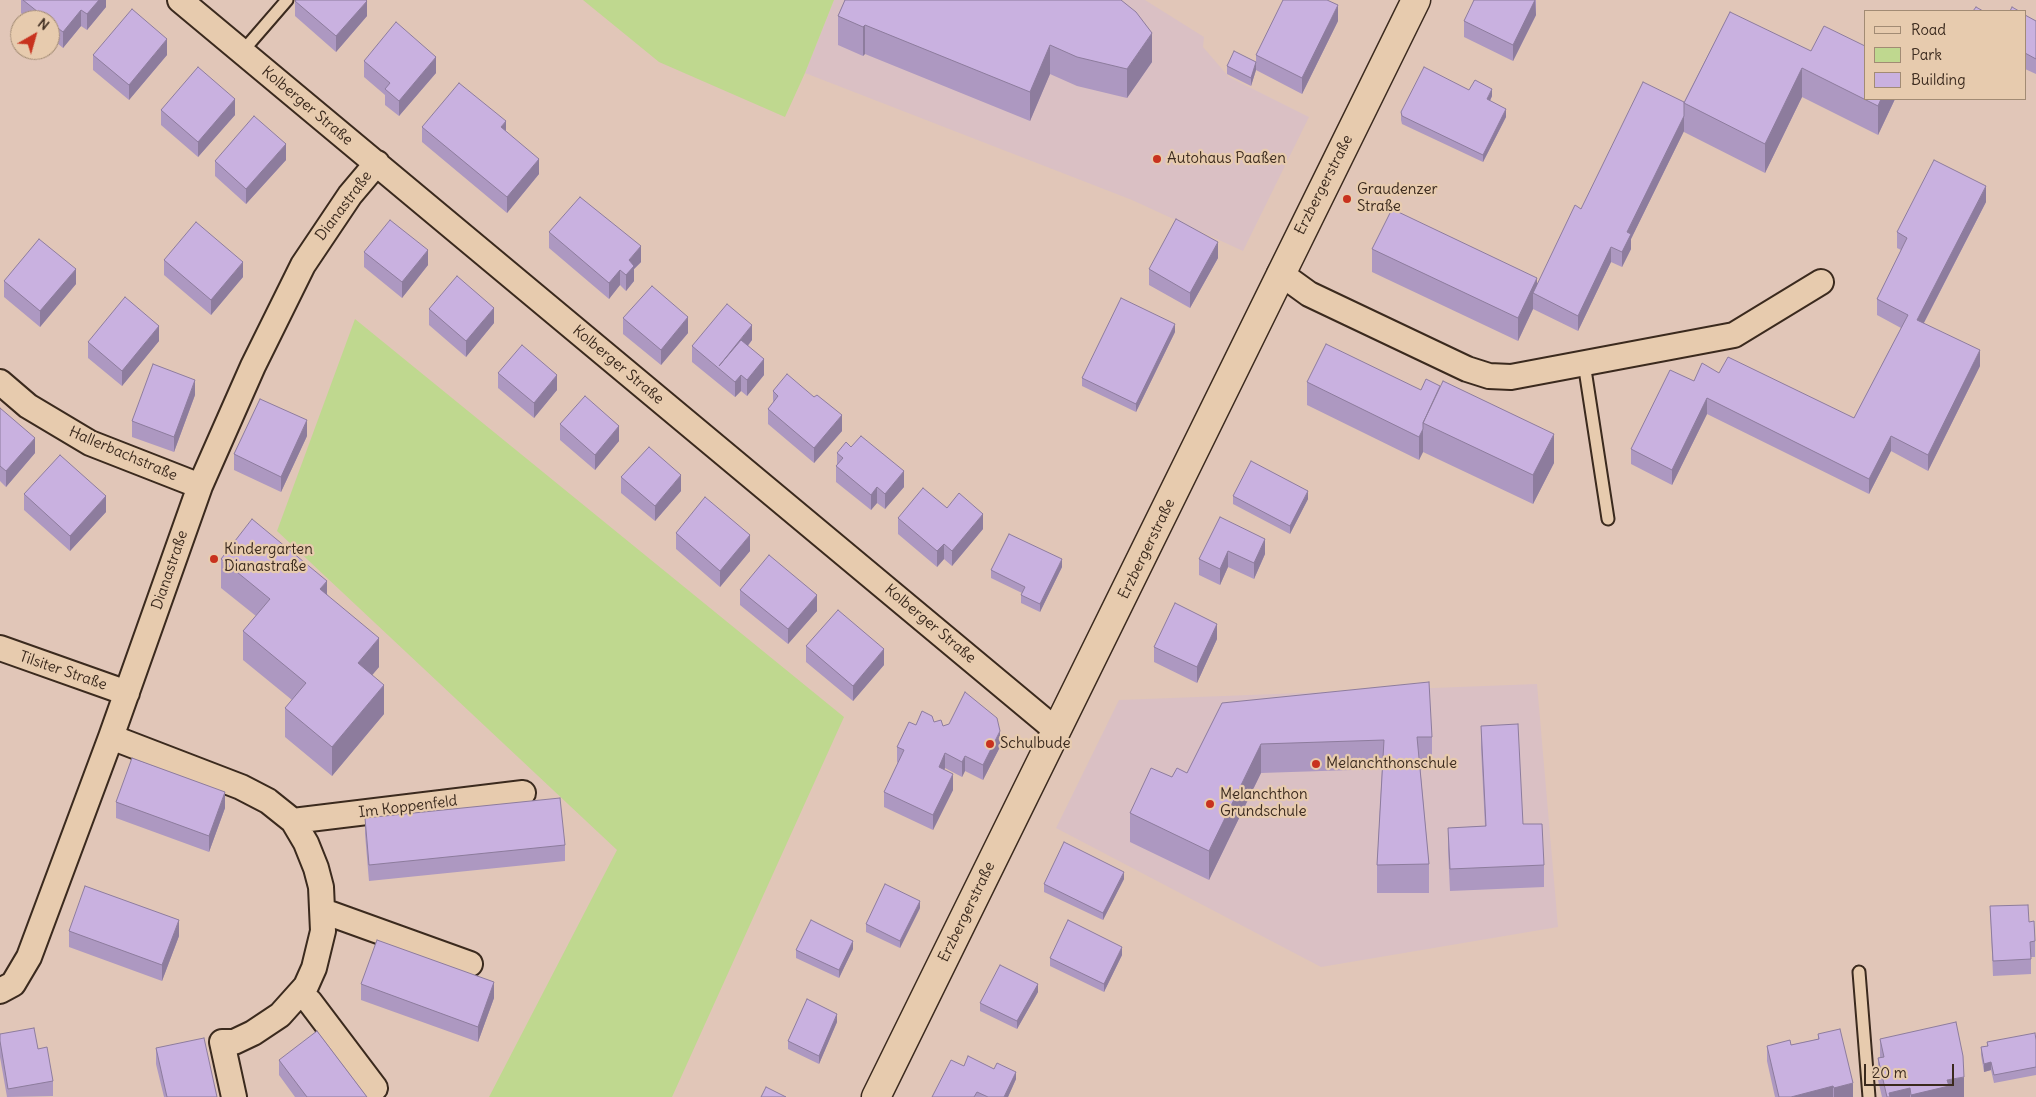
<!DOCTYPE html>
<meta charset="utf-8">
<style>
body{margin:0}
#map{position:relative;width:2036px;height:1097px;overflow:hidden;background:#e1c6b8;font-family:Delius,sans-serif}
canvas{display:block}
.legend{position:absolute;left:1864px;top:10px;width:162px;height:90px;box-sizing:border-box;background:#e7cbae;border:1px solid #a28b74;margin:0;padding:6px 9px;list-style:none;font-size:15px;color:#3b2a1e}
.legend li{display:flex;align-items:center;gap:10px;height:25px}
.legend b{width:25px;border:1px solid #a28b74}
.north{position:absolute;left:10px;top:10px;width:50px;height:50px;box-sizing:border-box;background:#e7cbae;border:1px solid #a28b74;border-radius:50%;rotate:38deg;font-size:14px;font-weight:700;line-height:20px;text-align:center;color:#3b2a1e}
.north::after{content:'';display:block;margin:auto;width:18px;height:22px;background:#c8321e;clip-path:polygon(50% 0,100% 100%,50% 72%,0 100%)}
.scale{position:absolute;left:1864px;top:1064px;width:90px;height:22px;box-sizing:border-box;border:2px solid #3b2a1e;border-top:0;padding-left:6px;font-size:15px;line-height:18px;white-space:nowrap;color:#3b2a1e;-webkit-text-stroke:4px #e7cbae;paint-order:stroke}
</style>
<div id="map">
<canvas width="2036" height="1097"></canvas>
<ul class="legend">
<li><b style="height:6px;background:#e7cbae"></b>Road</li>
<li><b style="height:14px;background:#bfd88f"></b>Park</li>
<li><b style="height:14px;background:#c9b1e0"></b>Building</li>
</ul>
<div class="north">N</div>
<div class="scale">20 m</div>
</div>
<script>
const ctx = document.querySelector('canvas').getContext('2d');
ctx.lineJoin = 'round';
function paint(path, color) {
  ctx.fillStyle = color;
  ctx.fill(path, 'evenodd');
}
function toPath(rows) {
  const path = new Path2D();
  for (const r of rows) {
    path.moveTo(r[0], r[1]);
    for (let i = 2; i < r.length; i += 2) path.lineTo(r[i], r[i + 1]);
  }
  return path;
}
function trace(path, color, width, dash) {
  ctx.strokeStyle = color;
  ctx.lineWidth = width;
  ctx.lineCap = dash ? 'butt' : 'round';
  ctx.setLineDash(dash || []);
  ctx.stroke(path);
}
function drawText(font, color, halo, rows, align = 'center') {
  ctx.font = font + ' Delius,sans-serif';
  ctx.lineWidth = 4.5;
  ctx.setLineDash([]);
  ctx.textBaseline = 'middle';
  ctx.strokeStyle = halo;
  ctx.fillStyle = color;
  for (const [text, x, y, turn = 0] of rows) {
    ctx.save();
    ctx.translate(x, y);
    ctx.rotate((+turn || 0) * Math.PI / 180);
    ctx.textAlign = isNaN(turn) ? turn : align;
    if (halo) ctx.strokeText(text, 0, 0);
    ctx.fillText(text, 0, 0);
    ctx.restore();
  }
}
const built = toPath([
 [834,0,1145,0,1204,37,1203,47,1229,77,1309,117,1243,251,1132,200,805,73],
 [1537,684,1558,927,1321,967,1056,828,1119,700]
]);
const green = toPath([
 [583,0,834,0,805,73,785,117,659,62],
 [355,319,844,717,672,1097,489,1097,617,850,277,531]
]);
const service = toPath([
 [242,52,287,0],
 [1584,363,1608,519],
 [1859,972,1869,1097]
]);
const minor = toPath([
 [180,0,1057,731],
 [1280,273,1309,294,1467,369,1489,376,1511,377,1734,335,1821,282],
 [0,382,28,406,90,443,200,486],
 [0,648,127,693],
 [111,737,241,787,268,801,293,821,306,843,316,868,321,887,323,931,314,968,306,986,280,1015,253,1033,234,1042,222,1042,234,1097],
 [293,821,523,793],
 [323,911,470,964],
 [0,991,13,984,29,957,111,737,200,486,253,366,303,265,350,195,377,163],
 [300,993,310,1002,375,1088]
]);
const tertiary = toPath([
 [876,1097,1416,0]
]);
const wall = toPath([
 [21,0,106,0,106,7,87,30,81,26,63,48,50,37,50,20,29,20,21,13],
 [845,0,1152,62,1127,98,1077,86,1050,74,1030,121,865,54,863,56,838,45,838,16],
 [1536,0,1536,15,1513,61,1464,37,1464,21],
 [295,1,367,16,336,52,295,16],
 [1730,12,1865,99,1895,99,1878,135,1802,97,1765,173,1684,132,1684,131,1631,239,1631,249,1622,267,1611,262,1578,331,1533,309,1518,341,1372,272,1372,249,1537,285,1581,209,1684,102],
 [2025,15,2036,21,2036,74,2025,69],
 [1338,21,1302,94,1256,70,1251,86,1227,74,1227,66,1256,62,1256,55],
 [93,55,167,55,129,100,93,70],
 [364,61,436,73,399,116,385,105,385,95,364,77],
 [1469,90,1492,96,1490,101,1506,117,1483,162,1402,124,1401,120,1401,112],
 [161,110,235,115,198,157,161,125],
 [422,127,506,131,539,174,507,213,422,142],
 [286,160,246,204,215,176,215,161],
 [1986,202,1924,323,1980,366,1928,471,1891,451,1869,494,1707,414,1672,485,1631,464,1631,449,1694,381,1719,373,1854,418,1901,328,1877,315,1877,299,1901,250,1897,248,1897,232],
 [549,232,641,262,634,269,634,281,626,291,620,285,609,299,549,248],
 [364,252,428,265,402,298,364,267],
 [1218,258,1190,308,1149,285,1149,269],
 [164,260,243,277,211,315,164,275],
 [4,281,76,284,40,327,4,297],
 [429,309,494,323,466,357,429,325],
 [623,318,688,333,661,365,623,334],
 [1175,332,1136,412,1082,386,1082,378],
 [752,340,748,346,764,375,747,396,741,391,735,397,692,362,692,346],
 [159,341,122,386,88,358,88,342],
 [498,373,557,390,534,418,498,388],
 [1307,382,1554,463,1533,504,1423,452,1419,460,1307,405],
 [773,391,842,431,814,463,768,424,768,409,773,403],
 [195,395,174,452,132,437,132,421],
 [0,408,35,453,6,487,0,481],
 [560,424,619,441,595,470,560,440],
 [307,436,281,492,234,470,234,454],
 [851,447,904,487,885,509,877,503,871,510,836,482,836,466,837,465,837,453],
 [621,477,681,491,655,521,621,493],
 [24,494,106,512,70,551,24,510],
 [1233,496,1308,499,1290,534,1233,504],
 [947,508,983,529,952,566,944,559,937,567,898,534,898,518],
 [1220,517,1265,554,1254,579,1228,567,1220,585,1199,575,1199,559],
 [676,533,750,551,720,587,676,549],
 [221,559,327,594,379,667,372,675,384,714,332,776,285,737,285,708,292,700,243,660,243,631,256,616,221,588],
 [1062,567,1040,612,1021,603,1021,595,1022,593,991,578,991,570],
 [740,590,817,611,788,644,740,605],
 [1217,639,1197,683,1154,662,1154,647],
 [806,646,884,665,853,701,806,662],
 [1222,703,1432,737,1432,766,1420,766,1429,864,1429,893,1377,893,1377,865,1382,769,1261,773,1209,880,1130,842,1130,813,1172,777,1187,773],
 [934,722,943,726,1000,747,983,780,965,771,962,777,945,768,944,770,953,790,933,830,884,807,884,792,898,763,897,762,897,747,916,725],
 [1481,726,1523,824,1544,865,1544,887,1450,891,1448,850,1448,828,1485,826,1481,748],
 [116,802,225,808,209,852,116,818],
 [365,818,565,845,565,861,369,881,365,834],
 [1124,879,1103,920,1044,892,1044,884],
 [1990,906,2029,922,2035,941,2035,957,2031,957,2031,974,1993,976],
 [920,908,900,948,866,932,866,924],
 [69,931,179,936,162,981,69,947],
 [853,949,839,978,796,958,796,950],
 [1122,955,1104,992,1050,966,1050,958],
 [361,984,494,998,478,1042,361,1000],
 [1038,992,1017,1029,980,1011,980,1003],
 [837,1022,819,1064,788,1049,788,1041],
 [0,1034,38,1049,53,1081,53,1096,7,1097,0,1057],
 [1818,1034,1853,1097,1775,1097,1767,1061,1767,1046,1791,1045,1818,1039],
 [1880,1039,1964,1097,1882,1097,1878,1080,1878,1058,1880,1057],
 [2036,1040,2036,1075,1994,1083,1991,1070,1984,1072,1981,1055,1981,1047,1987,1046,1987,1042],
 [156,1048,217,1097,164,1097,156,1064],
 [279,1060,367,1097,295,1097,279,1075],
 [964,1066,994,1069,1016,1079,1008,1097,932,1097]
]);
const shadedWall = toPath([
 [99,0,106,0,106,7,87,30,87,14],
 [1535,0,1536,15,1513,61,1513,45],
 [367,1,367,16,336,52,336,36],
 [1338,5,1338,21,1302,94,1302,78],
 [81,10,81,26,63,48,63,32],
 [865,25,865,54,863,56,863,27],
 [1152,33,1152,62,1127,98,1127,69],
 [167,39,167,55,129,100,129,85],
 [1050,45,1050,74,1030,121,1030,92],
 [436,57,436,73,399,116,399,101],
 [1256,62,1256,70,1251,86,1251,78],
 [1802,68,1802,97,1765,173,1765,144],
 [1492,89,1492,96,1487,107,1487,99],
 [235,99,235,115,198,157,198,142],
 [1881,99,1895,99,1878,135,1878,106],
 [1506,109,1506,117,1483,162,1483,155],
 [1684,116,1684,131,1631,239,1631,249,1622,267,1622,252,1627,232],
 [506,121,506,136,501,127],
 [286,144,286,160,246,204,246,189],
 [539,159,539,174,507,213,507,197],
 [1986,186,1986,202,1917,336,1917,320],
 [1218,242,1218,258,1190,308,1190,293],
 [641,246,641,262,634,269,634,281,626,291,626,275,629,260],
 [1611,247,1611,262,1578,331,1578,316],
 [428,250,428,265,402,298,402,282],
 [243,262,243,277,211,315,211,300],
 [76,269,76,284,40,327,40,311],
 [620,270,620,285,609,299,609,283],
 [1537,278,1537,295,1533,293,1533,309,1518,341,1518,318],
 [494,308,494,323,466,357,466,341],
 [688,317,688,333,661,365,661,350],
 [1175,324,1175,332,1136,412,1136,404],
 [752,325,752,340,725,374,719,366],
 [159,326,159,341,122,386,122,371],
 [1980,350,1980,366,1928,471,1928,455],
 [764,359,764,375,747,396,747,380],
 [557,375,557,390,534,418,534,403],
 [741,375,741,391,735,397,735,382],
 [195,380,195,395,174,452,174,437],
 [1707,398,1707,414,1672,485,1672,470],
 [842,415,842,431,814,463,814,448],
 [307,420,307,436,281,492,281,477],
 [619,426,619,441,595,470,595,455],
 [1423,429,1423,452,1419,460,1419,437],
 [1554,434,1554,463,1533,504,1533,475],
 [1891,436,1891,451,1869,494,1869,479],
 [35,438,35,453,6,487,6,471],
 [904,471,904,487,885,509,885,494],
 [681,475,681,491,655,521,655,506],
 [877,487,877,503,871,510,871,495],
 [1308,491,1308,499,1290,534,1290,526],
 [106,496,106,512,70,551,70,536],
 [983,514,983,529,952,566,952,551],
 [750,535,750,551,720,587,720,571],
 [1265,539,1265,554,1254,579,1254,563],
 [944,544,944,559,937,567,937,551],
 [1228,551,1228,567,1220,585,1220,569],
 [1062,559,1062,567,1040,612,1040,604],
 [327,581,327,610,320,589],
 [817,595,817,611,788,644,788,629],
 [1217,624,1217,639,1197,683,1197,667],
 [379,638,379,667,358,692,358,663],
 [884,649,884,665,853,701,853,686],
 [384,685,384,714,332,776,332,747],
 [1000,731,1000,747,983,780,983,765],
 [1261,744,1261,773,1209,880,1209,851],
 [945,753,945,768,939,782,939,767],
 [965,756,965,771,962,777,962,762],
 [953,774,953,790,933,830,933,815],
 [225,792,225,808,209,852,209,836],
 [1124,872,1124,879,1103,920,1103,913],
 [920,901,920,908,900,948,900,941],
 [179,920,179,936,162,981,162,965],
 [853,941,853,949,839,978,839,970],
 [1122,947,1122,955,1104,992,1104,984],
 [494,982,494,998,478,1042,478,1027],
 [1038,984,1038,992,1017,1029,1017,1021],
 [837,1014,837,1022,819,1064,819,1056],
 [1991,1062,1991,1070,1984,1072,1984,1064],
 [1016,1072,1016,1079,1008,1097,1004,1097],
 [1964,1077,1964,1097,1911,1097,1911,1095,1947,1080],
 [1853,1083,1853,1097,1834,1097,1834,1088],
 [1833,1086,1833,1097,1791,1097],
 [1910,1088,1910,1097,1889,1097,1889,1093]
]);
const building = toPath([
 [23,0,99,0,87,14,81,10,63,32,50,22,50,20,48,20,23,0],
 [296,0,366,0,367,1,336,36,295,1,296,0],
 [845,0,1121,0,1136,12,1152,33,1127,69,1077,57,1050,45,1030,92,865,25,863,27,838,16,845,0],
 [1283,0,1327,0,1338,5,1302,78,1256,55,1283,0],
 [1474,0,1535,0,1513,45,1464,21,1474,0],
 [1976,7,1983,11,1973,11,1976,7],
 [2012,7,2019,11,2010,11,2012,7],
 [132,9,167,39,129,85,93,55,132,9],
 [1730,12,1811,51,1824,26,1865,46,1865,99,1881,99,1878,106,1802,68,1765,144,1684,103,1730,12],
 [2025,15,2036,21,2036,59,2025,53,2025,54,2025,15],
 [396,22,436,57,399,101,385,89,390,83,364,61,396,22],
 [1234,51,1256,62,1251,78,1227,66,1234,51],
 [198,67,235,99,198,142,161,110,198,67],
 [1424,67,1469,90,1475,80,1492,89,1487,99,1506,109,1483,155,1402,116,1401,112,1424,67],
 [1643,82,1684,102,1684,116,1627,232,1631,234,1622,252,1611,247,1578,316,1533,293,1575,205,1581,209,1643,82],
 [459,83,506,121,501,127,539,159,507,197,422,127,459,83],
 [254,116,286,144,246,189,215,161,254,116],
 [1934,160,1986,186,1917,320,1980,350,1928,455,1891,436,1869,479,1707,398,1672,470,1631,449,1670,370,1694,381,1702,363,1719,373,1728,357,1854,418,1908,315,1877,299,1907,238,1897,232,1934,160],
 [580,197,641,246,629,260,634,266,626,275,620,270,609,283,549,232,580,197],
 [1392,209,1537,278,1518,318,1372,249,1392,209],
 [1176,219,1218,242,1190,293,1149,269,1176,219],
 [390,220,428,250,402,282,364,252,390,220],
 [196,222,243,262,211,300,164,260,196,222],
 [39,239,76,269,40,311,4,281,39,239],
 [457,276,494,308,466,341,429,309,457,276],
 [652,286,688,317,661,350,623,318,652,286],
 [125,297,159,326,122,371,88,342,125,297],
 [1121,298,1175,324,1136,404,1082,378,1121,298],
 [727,304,752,325,719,366,741,340,764,359,747,380,741,375,735,382,692,346,727,304],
 [1326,344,1421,390,1426,379,1440,386,1423,423,1423,429,1419,437,1307,382,1326,344],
 [522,345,557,375,534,403,498,373,522,345],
 [153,364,195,380,174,437,132,421,153,364],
 [787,374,814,397,817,395,842,415,814,448,768,409,778,396,773,391,787,374],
 [1443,381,1554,434,1533,475,1423,423,1443,381],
 [585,396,619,426,595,455,560,424,585,396],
 [260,399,307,420,281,477,234,454,260,399],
 [0,408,35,438,6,471,0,466,0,408],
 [861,436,904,471,885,494,877,487,871,495,836,466,843,458,837,453,846,442,851,447,861,436],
 [649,447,681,475,655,506,621,477,649,447],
 [60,455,106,496,70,536,24,494,60,455],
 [1251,461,1308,491,1290,526,1233,496,1251,461],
 [923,488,947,508,959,493,983,514,952,551,944,544,937,551,898,518,923,488],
 [705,497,750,535,720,571,676,533,705,497],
 [1220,517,1265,539,1254,563,1228,551,1220,569,1199,559,1220,517],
 [252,519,327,581,320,589,379,638,358,663,384,685,332,747,285,708,306,683,243,631,270,599,221,559,252,519],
 [1009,534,1062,559,1040,604,1021,595,1025,587,991,570,1009,534],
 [769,555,817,595,788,629,740,590,769,555],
 [1175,603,1217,624,1197,667,1154,647,1175,603],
 [838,610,884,649,853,686,806,646,838,610],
 [1429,682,1432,737,1417,737,1429,864,1377,865,1384,740,1261,744,1209,851,1130,813,1151,768,1172,777,1177,768,1187,773,1222,703,1429,682],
 [965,692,997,718,1000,731,983,765,965,756,962,762,945,753,939,767,953,774,933,815,884,792,904,750,897,747,909,722,916,725,922,711,932,716,934,722,941,720,943,726,949,724,965,692],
 [1518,724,1523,824,1542,824,1544,865,1450,869,1448,828,1486,826,1481,726,1518,724],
 [132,758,225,792,209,836,116,802,132,758],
 [560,798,565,845,369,865,365,818,560,798],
 [1064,842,1124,872,1103,913,1044,884,1064,842],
 [885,884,920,901,900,941,866,924,885,884],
 [85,886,179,920,162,965,69,931,85,886],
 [2028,905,2029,922,2034,921,2035,941,2030,942,2031,959,1993,961,1990,906,2028,905],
 [811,920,853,941,839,970,796,950,811,920],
 [1068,920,1122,947,1104,984,1050,958,1068,920],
 [377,940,494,982,478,1027,361,984,377,940],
 [1000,965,1038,984,1017,1021,980,1003,1000,965],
 [807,999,837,1014,819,1056,788,1041,807,999],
 [1956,1022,1963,1056,1964,1077,1947,1080,1949,1086,1911,1095,1910,1088,1889,1093,1890,1097,1887,1097,1878,1058,1884,1057,1880,1039,1956,1022],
 [34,1028,38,1049,47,1047,53,1081,8,1089,0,1041,0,1034,34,1028],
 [1840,1029,1853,1083,1834,1088,1833,1086,1791,1097,1779,1097,1767,1046,1790,1040,1791,1045,1819,1039,1818,1034,1840,1029],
 [317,1031,367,1097,307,1097,279,1060,317,1031],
 [2035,1033,2036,1040,2036,1067,1994,1075,1991,1062,1984,1064,1981,1047,1988,1046,1987,1042,2035,1033],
 [204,1038,217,1097,167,1097,156,1048,204,1038],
 [968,1056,994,1069,997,1063,1016,1072,1004,1097,988,1097,977,1092,974,1097,932,1097,951,1060,964,1066,968,1056],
 [766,1087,786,1097,761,1097,766,1087]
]);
const markers = [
 [1157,159,5,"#c8321e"],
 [1347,199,5,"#c8321e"],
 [214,559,5,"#c8321e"],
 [990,744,5,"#c8321e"],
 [1316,764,5,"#c8321e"],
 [1210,804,5,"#c8321e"]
];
const streetNames = [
 ["Kolberger Straße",307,106,40],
 ["Erzbergerstraße",1324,185,-63],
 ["Dianastraße",344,206,-53],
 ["Kolberger Straße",618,365,40],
 ["Hallerbachstraße",123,454,23],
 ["Erzbergerstraße",1147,549,-64],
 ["Dianastraße",170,570,-71],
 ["Kolberger Straße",930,624,40],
 ["Tilsiter Straße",63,671,19],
 ["Im Koppenfeld",408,807,-7],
 ["Erzbergerstraße",967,912,-64]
];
const poiNames = [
 ["Autohaus Paaßen",1167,159],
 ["Graudenzer",1357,190],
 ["Straße",1357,207],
 ["Kindergarten",224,550],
 ["Dianastraße",224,567],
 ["Schulbude",1000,744],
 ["Melanchthonschule",1326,764],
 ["Melanchthon",1220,795],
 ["Grundschule",1220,812]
];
paint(built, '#dac0c4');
paint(green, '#bfd88f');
trace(service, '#3b2a1e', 15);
trace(minor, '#3b2a1e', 28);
trace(tertiary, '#3b2a1e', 31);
trace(service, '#e7cbae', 11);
trace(minor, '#e7cbae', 24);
trace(tertiary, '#e7cbae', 28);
paint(wall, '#ad98c1');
paint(shadedWall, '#8d7c9d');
paint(building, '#c9b1e0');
trace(building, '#8d7c9d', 1);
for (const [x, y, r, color] of markers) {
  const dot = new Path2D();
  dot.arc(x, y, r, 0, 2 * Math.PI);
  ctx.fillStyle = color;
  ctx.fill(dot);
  trace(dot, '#e7cbae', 2);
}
drawText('15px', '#3b2a1e', '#e7cbae', streetNames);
drawText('15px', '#3b2a1e', '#e7cbae', poiNames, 'left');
</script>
